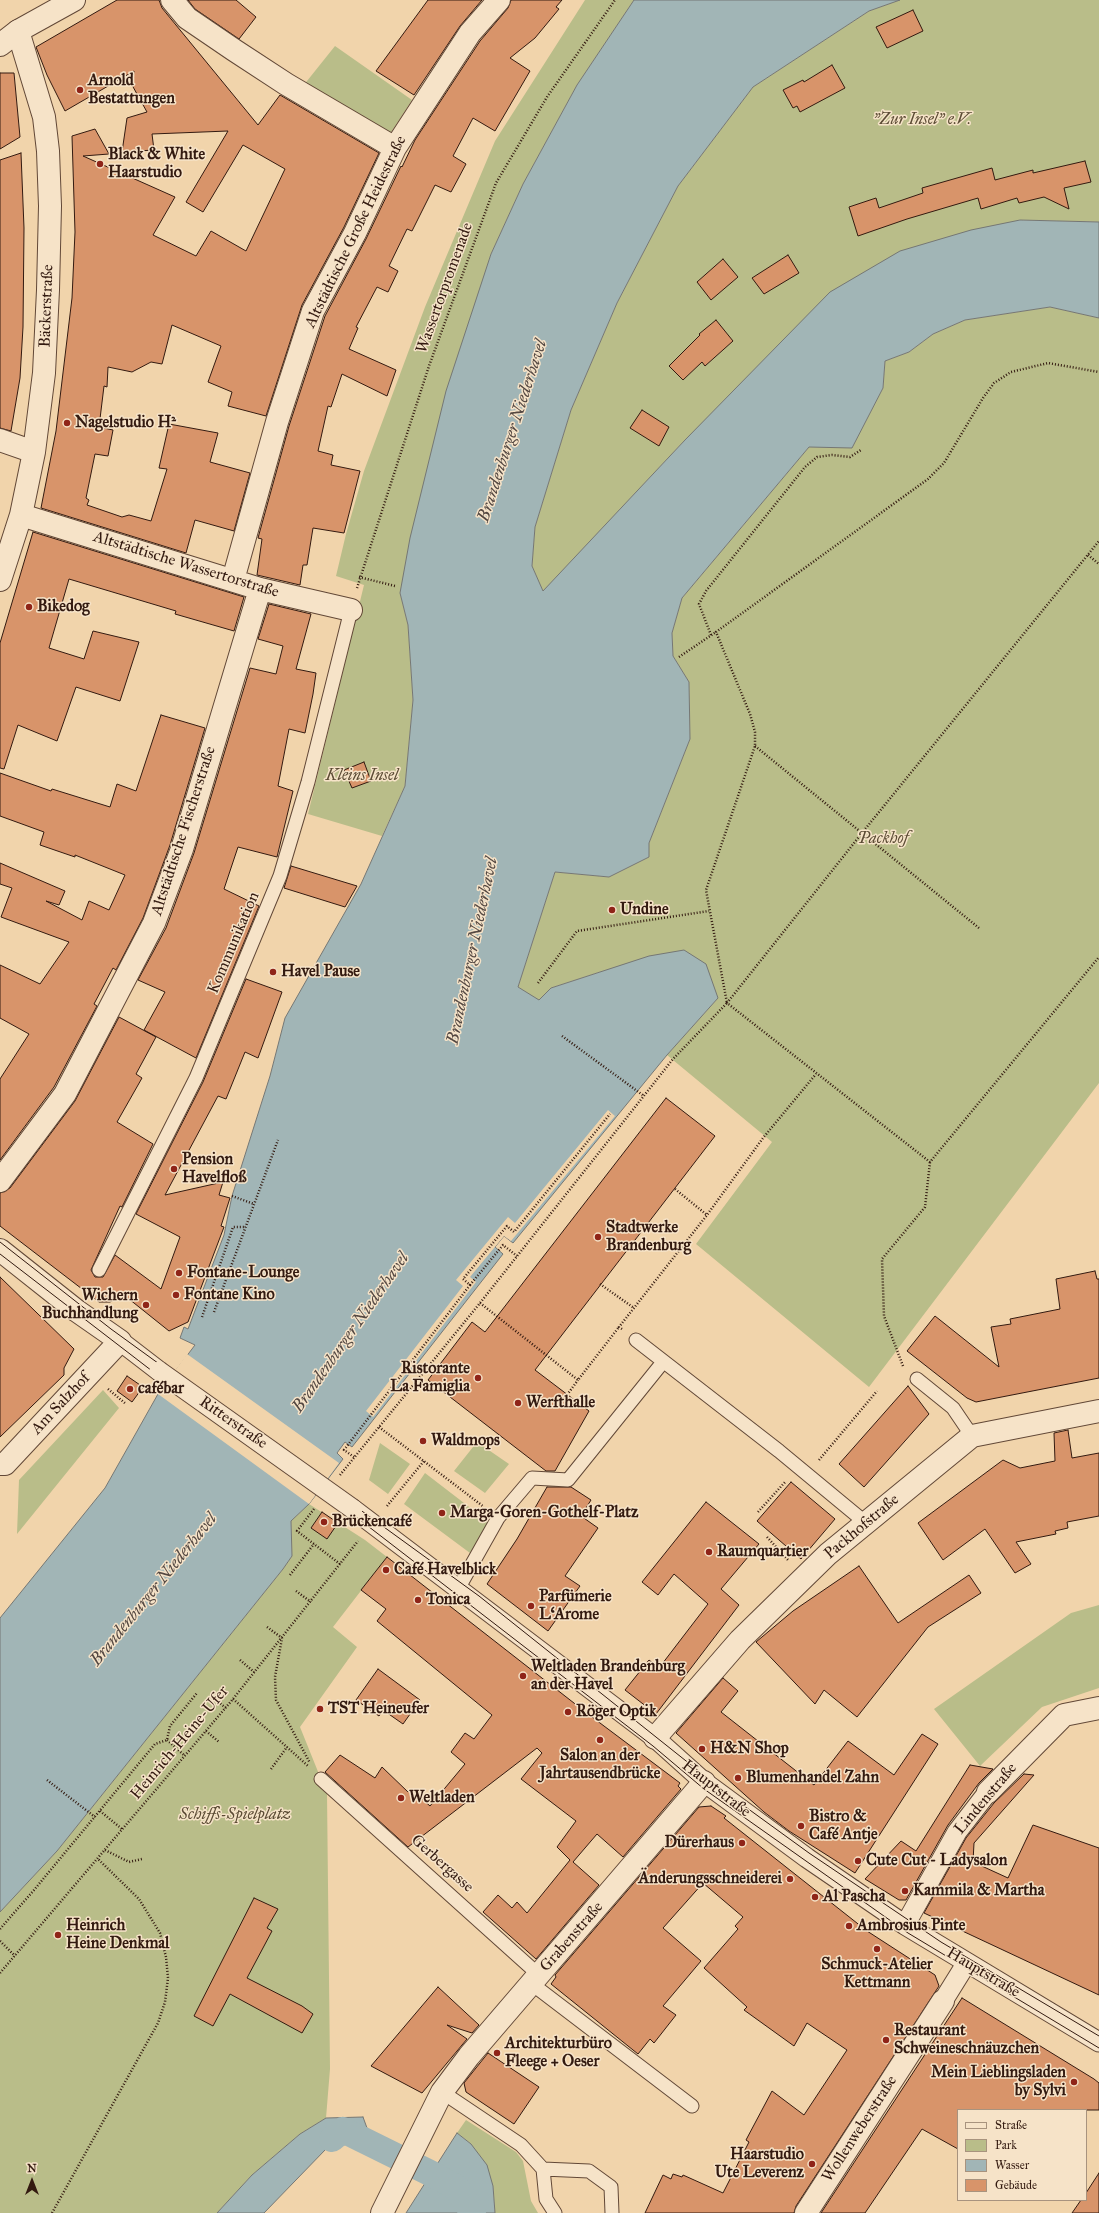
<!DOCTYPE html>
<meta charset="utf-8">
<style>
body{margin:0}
#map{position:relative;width:1099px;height:2213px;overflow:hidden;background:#f1d4ab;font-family:"IM FELL Great Primer",serif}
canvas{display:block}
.legend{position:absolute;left:957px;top:2109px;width:130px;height:92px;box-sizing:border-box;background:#f6e3c8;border:1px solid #a8937e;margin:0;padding:5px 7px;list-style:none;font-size:12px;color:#331a10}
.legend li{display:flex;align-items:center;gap:8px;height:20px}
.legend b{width:20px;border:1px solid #a8937e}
.north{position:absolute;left:12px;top:2161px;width:40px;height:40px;-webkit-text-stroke:3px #f6e3c8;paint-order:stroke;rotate:0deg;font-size:11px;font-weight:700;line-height:16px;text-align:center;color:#331a10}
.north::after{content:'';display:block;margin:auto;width:14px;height:18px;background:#331a10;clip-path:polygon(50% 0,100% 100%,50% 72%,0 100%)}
</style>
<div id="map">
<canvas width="1099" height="2213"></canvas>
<ul class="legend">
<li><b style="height:5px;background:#f6e3c8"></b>Straße</li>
<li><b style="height:11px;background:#b9bd89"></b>Park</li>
<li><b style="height:11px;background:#a1b5b6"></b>Wasser</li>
<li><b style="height:11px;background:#d8946a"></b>Gebäude</li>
</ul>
<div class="north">N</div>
</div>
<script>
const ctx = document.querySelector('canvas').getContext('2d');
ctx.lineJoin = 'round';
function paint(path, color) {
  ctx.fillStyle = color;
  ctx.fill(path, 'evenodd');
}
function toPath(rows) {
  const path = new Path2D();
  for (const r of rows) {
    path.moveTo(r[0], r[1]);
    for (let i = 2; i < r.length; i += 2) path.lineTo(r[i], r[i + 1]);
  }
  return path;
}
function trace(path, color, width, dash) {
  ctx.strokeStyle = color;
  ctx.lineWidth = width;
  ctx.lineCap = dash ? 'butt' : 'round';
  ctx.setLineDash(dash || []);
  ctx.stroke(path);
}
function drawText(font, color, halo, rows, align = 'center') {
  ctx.font = font + ' "IM FELL Great Primer",serif';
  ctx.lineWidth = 3;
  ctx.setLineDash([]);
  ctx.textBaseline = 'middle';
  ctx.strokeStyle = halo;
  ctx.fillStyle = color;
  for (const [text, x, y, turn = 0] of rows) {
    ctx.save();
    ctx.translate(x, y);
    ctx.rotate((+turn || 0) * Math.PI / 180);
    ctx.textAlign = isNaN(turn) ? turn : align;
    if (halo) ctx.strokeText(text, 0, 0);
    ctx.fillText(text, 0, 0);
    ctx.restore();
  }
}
const green = toPath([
 [585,0,634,0,577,85,523,184,491,254,400,593,408,625,413,700,405,786,382,836,308,814,364,585,336,576,346,534,364,471,425,307,495,141],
 [900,0,1099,0,1099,222,1020,220,685,440,543,592,532,566,535,527,571,410,617,303,678,186,753,87,869,11],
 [335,46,412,100,388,137,303,86],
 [1050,307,1099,318,1099,1083,869,1387,696,1244,772,1142,667,1055,718,998,600,972,551,988,539,1001,518,987,555,872,609,877,649,857,649,843,690,739,689,682,673,656,672,633,682,598,809,447,852,447,883,388,885,361,909,352,933,334,965,320],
 [103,1390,119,1408,17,1534,19,1480],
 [477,1442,509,1464,485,1493,454,1471],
 [380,1443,410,1464,388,1494,369,1480],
 [425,1473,490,1523,470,1553,404,1504],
 [309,1504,365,1540,387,1557,333,1627,357,1647,300,1727,327,1794,330,2069,326,2118,300,2134,252,2175,217,2213,0,2213,0,1912,57,1851,283,1569,292,1556,291,1521],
 [1099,1605,1099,1688,1042,1707,980,1766,934,1709,1071,1613],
 [466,2120,516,2152,523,2161,531,2201,538,2213,495,2213,493,2186,471,2144,457,2133]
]);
const water = toPath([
 [634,0,900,0,869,11,753,87,678,186,617,303,571,410,535,527,532,566,543,591,685,440,830,292,900,251,971,230,1020,220,1099,222,1099,318,1050,307,965,320,933,334,909,352,885,361,883,388,852,448,809,447,682,598,672,633,673,656,689,682,690,739,649,843,649,857,609,877,555,872,518,987,539,1000,551,988,649,956,684,950,706,964,718,998,667,1055,513,1243,504,1236,495,1247,503,1254,352,1447,345,1442,337,1453,343,1459,309,1504,291,1521,292,1556,283,1569,57,1851,0,1912,0,1618,105,1488,158,1394,195,1345,180,1338,184,1327,188,1329,224,1235,232,1196,270,1076,285,1018,361,884,405,786,413,700,408,625,400,593,410,538,446,391,491,254,523,184,577,85,634,0],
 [363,2117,367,2128,361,2141,326,2149,264,2213,217,2213,252,2175,300,2134,326,2118,363,2117],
 [457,2133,471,2144,487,2165,493,2186,495,2213,406,2213,457,2133]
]);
const pier = toPath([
 [608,1110,615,1116,511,1241,504,1236,470,1277,476,1282,373,1417,366,1411,463,1286,456,1280,508,1217,515,1223],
 [187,1354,339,1463,309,1504,158,1394]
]);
const canal = toPath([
 [332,2139,343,2130,432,2174,457,2188,473,2213]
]);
const building = toPath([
 [117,0,159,0,162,8,258,125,280,95,379,153,344,227,302,305,266,416,228,406,232,392,208,382,221,346,172,325,162,364,151,362,132,372,108,367,107,387,104,386,99,427,113,430,108,456,95,454,86,498,89,500,87,505,122,517,129,515,151,521,167,469,159,468,169,424,218,433,210,462,250,473,234,531,195,520,186,553,41,508,56,431,72,298,75,232,72,136,95,129,109,154,83,156,175,197,153,235,196,256,211,231,246,251,285,169,243,145,203,212,186,202,228,131,152,134,154,150,122,152,127,118,147,112,132,85,134,71,65,111,47,75,36,47,117,0],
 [188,0,236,0,256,17,239,39,195,9,188,0],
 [428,0,482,0,460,26,414,95,376,71,428,0],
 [511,0,562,0,556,7,559,9,535,38,510,58,530,71,495,131,473,118,453,156,466,164,451,192,435,185,412,231,407,229,389,266,398,271,388,292,377,287,356,327,358,328,349,349,396,370,387,396,342,374,331,407,328,406,318,451,333,455,331,465,360,471,344,533,313,528,307,565,303,565,300,585,257,575,262,539,258,538,289,426,325,316,366,239,401,166,402,167,415,140,480,41,508,8,511,0],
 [913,10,923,31,887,48,876,27,913,10],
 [832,65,845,88,800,112,797,106,793,108,783,90,803,80,804,82,832,65],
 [0,73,14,73,20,137,0,149,0,73],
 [21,153,24,228,23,327,20,378,11,431,0,428,0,160,21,153],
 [1085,161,1091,182,1064,188,1069,209,1044,197,1019,203,1017,198,981,209,978,198,907,219,858,236,849,207,876,198,879,208,923,193,922,188,992,168,995,180,1033,170,1033,173,1085,161],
 [788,255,799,273,764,294,752,278,788,255],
 [723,259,738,277,711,300,697,282,723,259],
 [716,320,733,341,705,366,702,362,683,380,669,366,700,335,699,334,716,320],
 [642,410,669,427,659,446,630,428,642,410],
 [33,532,244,597,234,631,175,614,176,611,69,579,49,648,84,659,93,631,139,642,120,701,76,687,57,741,18,725,4,769,0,768,0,643,33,532],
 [269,604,311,614,296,669,316,673,313,694,305,733,289,729,278,786,293,791,277,857,238,847,224,889,259,906,196,1058,144,1030,165,992,138,980,166,928,194,853,250,668,276,674,283,646,258,639,269,604],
 [161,715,205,728,170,845,143,918,116,970,113,968,94,1004,97,1006,54,1087,0,1160,0,1079,29,1034,0,1018,0,965,40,984,69,942,1,917,12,888,0,884,0,863,65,891,59,905,46,901,82,920,89,901,109,910,125,875,75,855,75,857,40,845,44,832,0,816,0,773,51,791,52,789,110,807,117,784,136,791,161,715],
 [364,762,371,781,352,788,344,770,364,762],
 [291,866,357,886,345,907,284,888,291,866],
 [246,979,282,992,258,1058,245,1052,226,1099,218,1096,165,1195,223,1182,219,1195,230,1198,221,1226,224,1227,188,1322,169,1331,124,1295,110,1302,99,1302,0,1226,0,1193,10,1188,75,1101,119,1017,156,1037,136,1074,142,1078,117,1122,153,1144,122,1207,120,1206,91,1270,95,1277,103,1277,115,1255,161,1289,180,1237,136,1214,203,1082,246,979],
 [666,1098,715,1136,535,1370,589,1411,555,1471,546,1471,428,1380,472,1322,485,1332,666,1098],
 [1095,1271,1097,1279,1099,1279,1099,1378,976,1402,967,1398,907,1351,935,1316,999,1367,991,1327,1011,1324,1010,1319,1060,1309,1056,1279,1095,1271],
 [0,1277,74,1349,64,1368,64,1375,0,1437,0,1277],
 [127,1376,143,1387,132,1402,117,1391,127,1376],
 [908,1386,929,1414,864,1487,839,1464,908,1386],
 [1068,1430,1072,1458,1099,1453,1099,1516,1067,1522,1068,1528,1055,1531,1056,1534,1016,1542,1031,1564,1015,1573,985,1529,943,1560,918,1523,1003,1460,1020,1468,1055,1461,1054,1433,1068,1430],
 [791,1482,835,1519,801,1559,757,1521,791,1482],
 [547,1487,571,1487,591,1500,581,1516,598,1528,565,1576,580,1586,548,1631,487,1584,517,1539,547,1487],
 [706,1502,759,1544,721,1589,739,1605,656,1714,625,1690,649,1660,659,1668,708,1604,674,1574,658,1595,642,1582,706,1502],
 [322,1512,338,1523,327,1539,311,1528,322,1512],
 [387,1557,588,1714,680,1783,678,1786,681,1789,623,1857,597,1834,573,1862,599,1885,536,1959,483,1912,498,1895,512,1908,517,1902,527,1913,570,1860,557,1847,576,1821,521,1779,542,1753,537,1748,408,1847,325,1772,340,1755,375,1778,382,1767,408,1792,411,1789,430,1806,465,1764,451,1752,465,1733,474,1739,492,1715,377,1621,386,1609,361,1590,387,1557],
 [859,1566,898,1623,969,1575,981,1593,928,1627,857,1717,824,1690,815,1704,756,1642,793,1611,859,1566],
 [378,1669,420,1700,403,1724,383,1710,379,1716,356,1700,378,1669],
 [723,1678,738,1691,721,1712,814,1785,848,1741,894,1775,922,1734,938,1744,855,1873,789,1831,764,1812,676,1733,723,1678],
 [970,1765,993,1769,979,1783,948,1825,906,1900,899,1900,865,1879,901,1841,916,1851,970,1765],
 [1024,1774,1034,1775,974,1843,973,1862,1008,1878,1033,1825,1099,1848,1099,1995,924,1913,966,1838,994,1803,1024,1774],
 [711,1806,726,1816,724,1818,867,1931,935,1975,939,1986,796,2206,794,2213,645,2213,663,2175,671,2179,673,2174,682,2177,683,2175,723,2193,749,2142,746,2140,772,2091,804,2115,847,2050,807,2023,794,2046,744,2010,747,2007,704,1968,738,1929,735,1926,743,1917,703,1883,663,1928,701,1961,663,2006,676,2015,654,2043,650,2039,638,2054,551,1984,556,1977,555,1975,699,1807,711,1806],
 [254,1898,278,1909,267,1928,272,1931,247,1978,302,2006,313,2014,302,2033,230,1994,213,2026,194,2016,254,1898],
 [438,1987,479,2025,472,2033,447,2025,467,2039,422,2093,371,2066,438,1987],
 [962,1998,1094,2079,1099,2083,1099,2110,958,2110,958,2149,922,2129,865,2213,821,2213,962,1998],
 [488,2053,539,2087,514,2124,466,2092,464,2083,488,2053],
 [1099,2173,1099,2213,1072,2213,1081,2200,1086,2200,1086,2193,1099,2173]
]);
const path = toPath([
 [1088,555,1099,564],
 [359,577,395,586],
 [357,588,429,366,496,183,547,97,615,0],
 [711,635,699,604,706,591,805,467,817,457,832,455,850,457,861,450],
 [679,657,716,632],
 [755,746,862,833,727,1003,930,1162,1099,957],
 [979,928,862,833,1099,541],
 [538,983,577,931,709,911],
 [562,1036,644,1096],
 [675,1189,707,1215],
 [232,1196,254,1204],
 [600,1284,634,1308],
 [470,1285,503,1245,517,1256],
 [480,1303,578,1380,619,1327],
 [214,1312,278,1140],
 [202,1317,233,1227,246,1227],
 [622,1329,619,1327,707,1215,763,1138,816,1074],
 [903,1366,884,1316,882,1259,925,1207,930,1162],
 [108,1389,126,1404],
 [567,1395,578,1380],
 [379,1427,484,1507],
 [354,1457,344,1450,470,1285,463,1279,507,1226,514,1232,610,1114],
 [819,1460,877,1391],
 [340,1475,480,1303,673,1059,727,1003,706,890,755,746,755,732,750,714,716,632,928,479,944,463,983,398,994,383,1011,372,1048,363,1099,372],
 [387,1506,424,1461],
 [314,1509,297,1531,340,1564],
 [758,1512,786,1481],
 [767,1537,788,1560],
 [290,1575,314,1544],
 [296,1591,311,1602],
 [267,1627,282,1638,275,1677,276,1700,310,1763],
 [240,1660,254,1672],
 [211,1696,226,1708],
 [233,1699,308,1766],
 [206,1731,219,1742],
 [167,1740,185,1756],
 [271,1769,287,1747],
 [47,1780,95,1817],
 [100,1811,122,1829],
 [105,1850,129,1862,142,1859],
 [0,1929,34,1890,155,1744,167,1740,170,1726,197,1693],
 [0,1941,15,1956],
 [0,1973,233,1699,358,1541],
 [52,2213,158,2023,165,2002,168,1978,166,1957,160,1933,139,1899,98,1859]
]);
const service = toPath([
 [99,1270,196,1078,280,876,308,782,351,610],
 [636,1340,779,1451,866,1523],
 [917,1379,953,1408,972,1436],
 [458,1589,498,1518,532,1478,568,1480,663,1362],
 [321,1779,539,1975],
 [532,1984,692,2106],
 [442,2092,521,2145,543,2169,546,2199,555,2213],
 [543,2169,589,2171,611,2187,612,2213]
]);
const pedestrian = toPath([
 [120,1341,159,1371],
 [353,1509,655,1738,704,1782,807,1858,905,1925,1099,2042],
 [905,1925,957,1832,988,1792],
 [943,2001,966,1964]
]);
const minor = toPath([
 [172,0,187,18,234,50,286,84,395,148],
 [0,440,34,452],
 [21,515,260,589,351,610],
 [0,580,21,515,34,452,44,373,48,290,50,206,48,151,44,117,18,31,74,0],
 [233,580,277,422,313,311,355,233,395,148,470,33,499,0],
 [0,1181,65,1094,154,923,182,849,260,589],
 [0,1250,77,1311,120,1341,5,1464,0,1464],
 [655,1738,740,1640,828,1554,972,1436,1099,1411],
 [988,1792,1064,1715,1099,1708],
 [382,2213,442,2092,469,2056,704,1782],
 [806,2213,943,2001]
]);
const tertiary = toPath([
 [0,45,18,31]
]);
const tram = toPath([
 [0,1242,111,1329,479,1596,725,1792,809,1853,941,1942,1099,2036],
 [0,1254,169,1384,351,1513,653,1746,704,1789,908,1933,1099,2048]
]);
const pedestrianBridge = toPath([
 [159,1371,353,1509]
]);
const markers = [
 [80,90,4,"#8f2418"],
 [100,164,4,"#8f2418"],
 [67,423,4,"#8f2418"],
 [29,607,4,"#8f2418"],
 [612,910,4,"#8f2418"],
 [273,972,4,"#8f2418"],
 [174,1169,4,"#8f2418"],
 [598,1237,4,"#8f2418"],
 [179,1273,4,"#8f2418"],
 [176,1295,4,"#8f2418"],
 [146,1305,4,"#8f2418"],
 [478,1378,4,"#8f2418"],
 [130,1389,4,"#8f2418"],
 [518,1403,4,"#8f2418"],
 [423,1441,4,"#8f2418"],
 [442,1513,4,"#8f2418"],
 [324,1522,4,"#8f2418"],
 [709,1552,4,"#8f2418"],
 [386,1570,4,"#8f2418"],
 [418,1600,4,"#8f2418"],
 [531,1606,4,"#8f2418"],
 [523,1676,4,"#8f2418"],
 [320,1709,4,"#8f2418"],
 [568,1712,4,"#8f2418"],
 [600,1740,4,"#8f2418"],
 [702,1749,4,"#8f2418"],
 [738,1778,4,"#8f2418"],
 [401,1798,4,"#8f2418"],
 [801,1826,4,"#8f2418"],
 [742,1843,4,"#8f2418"],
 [858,1861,4,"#8f2418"],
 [790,1879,4,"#8f2418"],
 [905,1891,4,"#8f2418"],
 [815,1897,4,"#8f2418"],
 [849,1926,4,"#8f2418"],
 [58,1935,4,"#8f2418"],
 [877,1949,4,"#8f2418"],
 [886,2040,4,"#8f2418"],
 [497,2053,4,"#8f2418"],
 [1074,2082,4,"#8f2418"],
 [812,2164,4,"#8f2418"]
];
const poiNames = [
 ["Arnold",88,81],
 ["Bestattungen",88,99],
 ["Black & White",108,155],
 ["Haarstudio",108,173],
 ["Nagelstudio H²",75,423],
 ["Bikedog",37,607],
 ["Undine",620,910],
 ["Havel Pause",281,972],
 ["Pension",182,1160],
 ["Havelfloß",182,1178],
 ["Stadtwerke",606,1228],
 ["Brandenburg",606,1246],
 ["Fontane-Lounge",187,1273],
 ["Fontane Kino",184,1295],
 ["Wichern",138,1296,"right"],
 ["Buchhandlung",138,1314,"right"],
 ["Ristorante",470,1369,"right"],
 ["La Famiglia",470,1387,"right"],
 ["cafébar",138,1389],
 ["Werfthalle",526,1403],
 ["Waldmops",431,1441],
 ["Marga-Goren-Gothelf-Platz",450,1513],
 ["Brückencafé",332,1522],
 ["Raumquartier",717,1552],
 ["Café Havelblick",394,1570],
 ["Parfümerie",539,1597],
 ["L‘Arome",539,1615],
 ["Tonica",426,1600],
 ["Weltladen Brandenburg",531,1667],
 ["an der Havel",531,1685],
 ["TST Heineufer",328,1709],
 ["Röger Optik",576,1712],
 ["H&N Shop",710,1749],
 ["Salon an der",600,1756,"center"],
 ["Jahrtausendbrücke",600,1774,"center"],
 ["Blumenhandel Zahn",746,1778],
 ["Weltladen",409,1798],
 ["Bistro &",809,1817],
 ["Café Antje",809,1835],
 ["Dürerhaus",734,1843,"right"],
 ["Cute Cut - Ladysalon",866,1861],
 ["Änderungsschneiderei",782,1879,"right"],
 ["Kammila & Martha",913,1891],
 ["Al Pascha",823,1897],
 ["Heinrich",66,1926],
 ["Heine Denkmal",66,1944],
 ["Ambrosius Pinte",857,1926],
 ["Schmuck-Atelier",877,1965,"center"],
 ["Kettmann",877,1983,"center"],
 ["Restaurant",894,2031],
 ["Schweineschnäuzchen",894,2049],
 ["Architekturbüro",505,2044],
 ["Fleege + Oeser",505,2062],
 ["Mein Lieblingsladen",1066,2073,"right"],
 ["by Sylvi",1066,2091,"right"],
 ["Haarstudio",804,2155,"right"],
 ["Ute Leverenz",804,2173,"right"]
];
const parkNames = [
 ["\"Zur Insel\" e.V.",922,120],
 ["Kleins Insel",362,776],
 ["Packhof",883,839],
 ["Schiffs-Spielplatz",235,1815]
];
const streetNames = [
 ["Altstädtische Große Heidestraße",356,232,-64],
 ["Wassertorpromenade",445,288,-70],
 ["Bäckerstraße",47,306,-88],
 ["Altstädtische Wassertorstraße",186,565,17],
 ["Altstädtische Fischerstraße",184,831,-72],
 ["Kommunikation",234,943,-67],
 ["Am Salzhof",61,1404,-47],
 ["Ritterstraße",233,1423,35],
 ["Packhofstraße",862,1527,-40],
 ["Heinrich-Heine-Ufer",180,1743,-50],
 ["Hauptstraße",716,1789,38],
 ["Lindenstraße",986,1799,-50],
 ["Gerbergasse",442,1864,42],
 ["Grabenstraße",572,1937,-49],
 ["Hauptstraße",983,1973,31],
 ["Wollenweberstraße",860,2129,-57]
];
const waterNames = [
 ["Brandenburger Niederhavel",513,431,-72],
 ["Brandenburger Niederhavel",473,951,-78],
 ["Brandenburger Niederhavel",351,1333,-55],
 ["Brandenburger Niederhavel",154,1590,-51]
];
paint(green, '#b9bd89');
paint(water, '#a1b5b6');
trace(water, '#757774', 1);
paint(pier, '#f1d4ab');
trace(canal, '#a1b5b6', 26);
paint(building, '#d8946a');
trace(building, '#331a10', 1);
trace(service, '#624837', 15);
trace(pedestrian, '#624837', 21);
trace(minor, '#624837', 24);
trace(tertiary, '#624837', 24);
trace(path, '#331a10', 2.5, [1, 2]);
trace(service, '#f6e3c8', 13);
trace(pedestrian, '#f6e3c8', 19);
trace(minor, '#f6e3c8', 22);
trace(tertiary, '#f6e3c8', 22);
trace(tram, '#331a10', 1);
trace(pedestrianBridge, '#624837', 21, []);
trace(pedestrianBridge, '#f6e3c8', 19);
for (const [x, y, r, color] of markers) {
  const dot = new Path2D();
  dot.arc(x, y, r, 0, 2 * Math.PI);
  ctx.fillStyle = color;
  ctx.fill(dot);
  trace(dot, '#f6e3c8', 1.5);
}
drawText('bold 16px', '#331a10', '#f6e3c8', poiNames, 'left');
drawText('italic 16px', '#5b4b34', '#f6e3c8', parkNames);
drawText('16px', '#331a10', '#f6e3c8', streetNames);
drawText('italic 17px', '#544842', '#f6e3c8', waterNames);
</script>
